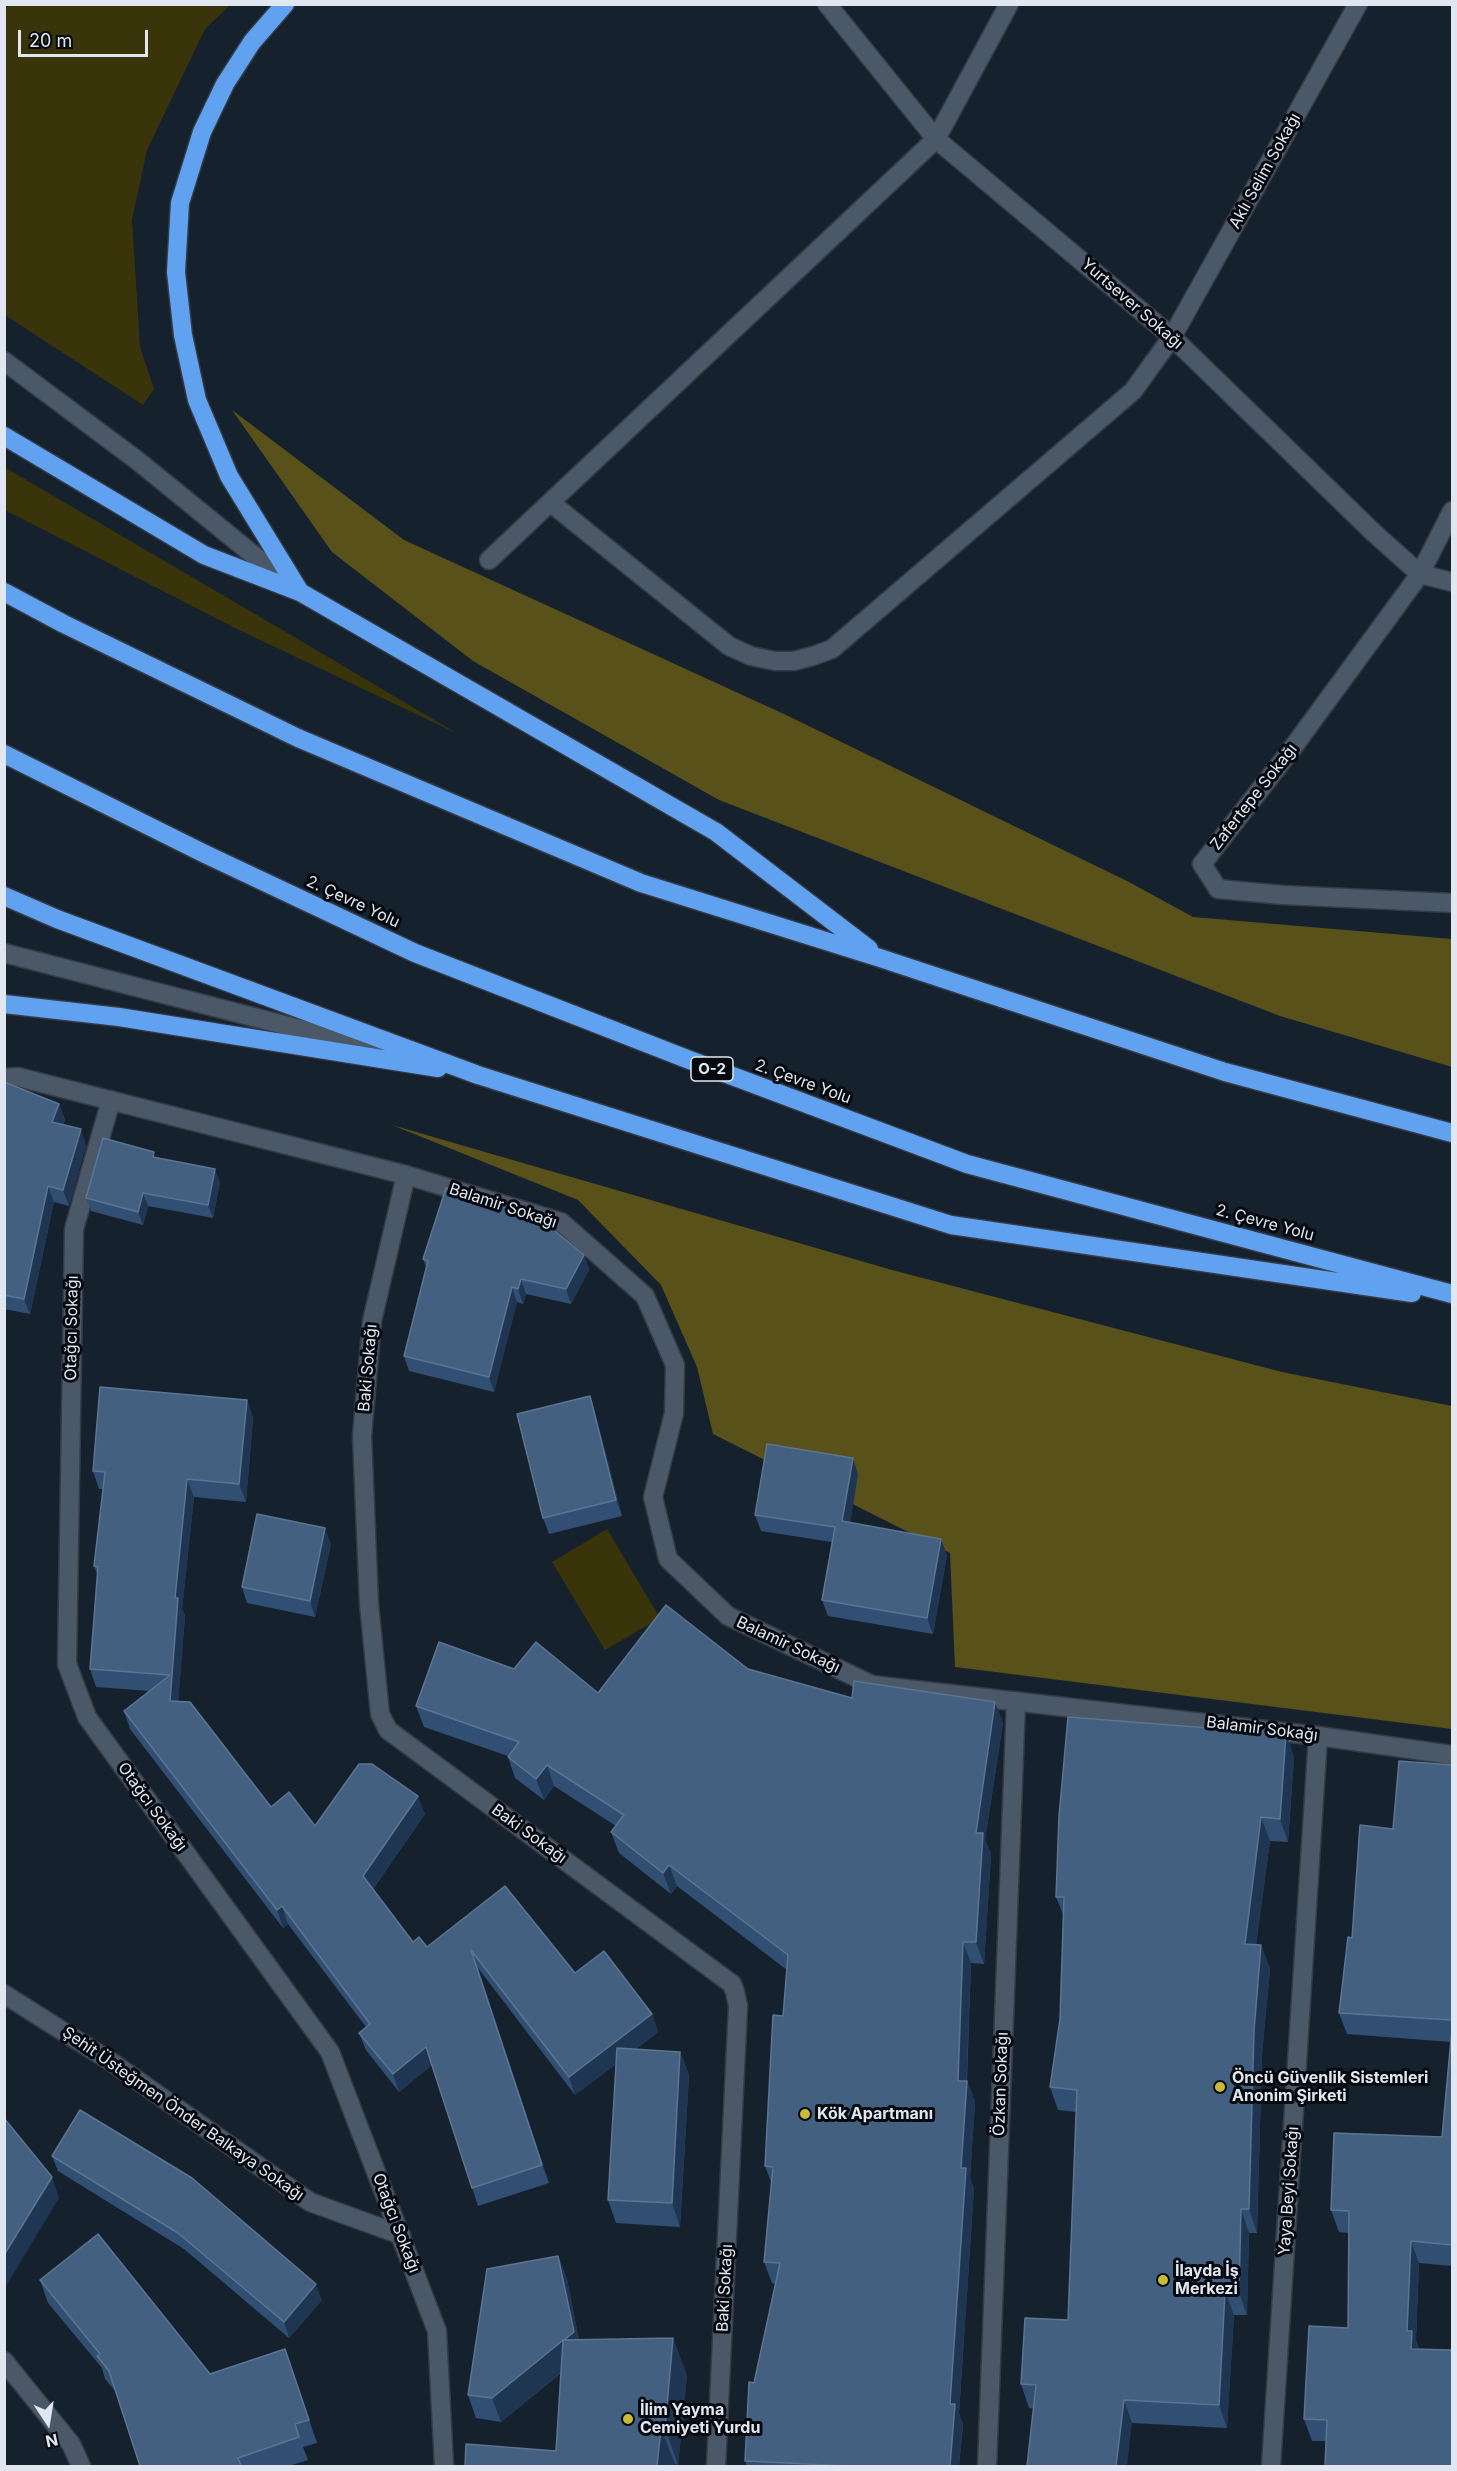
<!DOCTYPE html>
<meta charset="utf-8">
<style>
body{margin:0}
#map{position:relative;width:1457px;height:2471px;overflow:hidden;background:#16212e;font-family:Inter,sans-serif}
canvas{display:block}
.frame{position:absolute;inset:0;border:6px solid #e0e7f0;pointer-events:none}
.north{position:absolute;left:18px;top:2393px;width:60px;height:60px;-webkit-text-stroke:4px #060a10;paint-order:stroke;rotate:168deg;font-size:16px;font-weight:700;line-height:24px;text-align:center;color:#e0e7f0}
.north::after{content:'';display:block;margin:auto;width:21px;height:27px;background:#e0e7f0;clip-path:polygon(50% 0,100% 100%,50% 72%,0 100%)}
.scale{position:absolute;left:18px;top:30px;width:130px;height:27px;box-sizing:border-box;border:3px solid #e0e7f0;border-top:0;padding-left:8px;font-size:18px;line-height:21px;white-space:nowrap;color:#e0e7f0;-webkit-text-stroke:4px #060a10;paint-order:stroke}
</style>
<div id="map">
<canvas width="1457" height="2471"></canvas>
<div class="frame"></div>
<div class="north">N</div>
<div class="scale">20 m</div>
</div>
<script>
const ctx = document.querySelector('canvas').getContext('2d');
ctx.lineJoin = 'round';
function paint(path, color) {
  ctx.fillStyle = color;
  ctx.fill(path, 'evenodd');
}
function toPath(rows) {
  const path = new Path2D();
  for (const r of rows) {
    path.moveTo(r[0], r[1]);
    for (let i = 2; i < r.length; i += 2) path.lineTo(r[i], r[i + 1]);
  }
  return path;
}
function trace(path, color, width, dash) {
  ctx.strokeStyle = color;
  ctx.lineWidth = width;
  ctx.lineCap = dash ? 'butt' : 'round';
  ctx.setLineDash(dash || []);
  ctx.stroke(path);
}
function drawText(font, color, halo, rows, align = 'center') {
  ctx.font = font + ' Inter,sans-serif';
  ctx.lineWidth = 6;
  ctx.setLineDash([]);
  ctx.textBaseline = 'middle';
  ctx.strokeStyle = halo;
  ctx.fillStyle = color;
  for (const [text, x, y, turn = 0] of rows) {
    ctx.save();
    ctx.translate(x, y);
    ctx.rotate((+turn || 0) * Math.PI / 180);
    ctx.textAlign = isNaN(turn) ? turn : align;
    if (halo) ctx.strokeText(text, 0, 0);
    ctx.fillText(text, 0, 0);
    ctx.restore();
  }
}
const green = toPath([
 [10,4,230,5,205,29,147,150,132,220,140,347,154,389,143,405,5,315,4,10],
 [4,467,296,638,458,734,237,629,5,510],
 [607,1529,660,1618,605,1650,552,1562]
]);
const forest = toPath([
 [232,410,404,540,784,714,1129,882,1193,917,1452,939,1452,1067,1280,1016,719,800,473,661,332,552],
 [392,1125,892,1270,1282,1372,1452,1406,1452,1729,955,1667,950,1553,713,1434,697,1367,661,1285,578,1200]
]);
const lane = toPath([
 [4,361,138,461,294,588],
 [4,953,401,1055]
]);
const street = toPath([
 [827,4,936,139,1172,337,1374,533,1420,574,1452,582],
 [551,503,729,646,751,656,775,661,794,661,813,656,832,649,1133,391,1172,337,1358,4],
 [1452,511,1420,574,1291,750,1202,864,1218,889,1283,895,1452,903],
 [489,560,936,139,1009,4],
 [111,1100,74,1229,67,1664,87,1717,330,2052,437,2331,444,2466],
 [406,1175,372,1321,362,1436,369,1604,380,1714,388,1730,732,1984,735,1992,738,2006,716,2466],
 [4,1994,113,2063,310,2202,401,2235],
 [4,2361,71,2444,81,2466],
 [987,2466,1016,1701],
 [1271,2466,1318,1736]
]);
const secondary = toPath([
 [4,1078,18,1077,406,1175,561,1222,645,1296,675,1365,674,1413,653,1497,668,1559,728,1616,872,1685,1318,1736,1452,1755]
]);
const highway = toPath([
 [285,4,252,42,225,84,202,132,180,203,176,272,183,335,197,400,229,476,300,592],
 [4,436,204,555,300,592,716,832,869,949],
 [4,592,64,624,298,738,641,883,880,958,1225,1072,1452,1133],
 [4,754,205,854,415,953,687,1059,967,1164,1452,1294],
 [4,896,57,919,478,1075,951,1225,1412,1293],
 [4,1004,119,1017,438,1068]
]);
const wall = toPath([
 [4,1082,59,1104,65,1120,63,1125,86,1145,69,1206,54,1202,30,1314,4,1309],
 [156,1158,220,1182,213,1218,148,1206,143,1225,91,1211,86,1198],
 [584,1255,589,1270,571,1304,526,1294,523,1304,517,1302,494,1392,409,1371,404,1356,426,1267,423,1259],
 [590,1396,595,1412,622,1516,549,1534,543,1518],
 [247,1400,253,1418,246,1502,194,1497,182,1609,185,1616,178,1701,271,1807,315,1826,425,1814,373,1889,413,1942,427,1947,505,1886,575,1973,652,2014,658,2032,635,2050,680,2052,689,2075,680,2227,616,2223,608,2200,616,2064,575,2095,478,1968,549,2183,478,2206,432,2065,399,2092,366,2050,359,2033,366,2027,288,1924,283,1928,130,1729,124,1711,150,1691,96,1687,90,1669,97,1574,94,1566,103,1489,99,1489,93,1471],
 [853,1458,858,1474,850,1523,947,1555,933,1634,828,1616,822,1600,832,1542,761,1531,755,1515],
 [331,1544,315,1617,247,1603,242,1587],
 [514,1669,598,1693,748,1669,852,1698,995,1702,1003,1723,985,1840,991,1854,984,1964,971,1963,967,2081,975,2102,970,2178,974,2189,959,2413,963,2425,959,2466,747,2466,745,2461,754,2383,775,2284,772,2283,764,2262,771,2182,765,2166,783,2016,787,1970,677,1886,671,1894,619,1853,611,1832,616,1826,554,1786,544,1800,515,1778,508,1757,508,1756,424,1727,416,1706],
 [1286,1734,1294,1758,1288,1842,1270,1841,1256,1945,1261,1945,1270,1969,1262,2054,1257,2233,1249,2233,1247,2315,1234,2315,1227,2428,1132,2423,1029,2408,1021,2384,1068,2320,1076,2112,1058,2110,1050,2087,1060,2019,1064,1917,1056,1897],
 [1452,1765,1452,2266,1419,2263,1416,2340,1419,2349,1326,2441,1312,2441,1304,2419,1348,2328,1349,2233,1339,2232,1331,2210,1442,2137,1451,2042,1347,2034,1339,2013,1352,1938,1393,1829],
 [52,2156,322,2300,289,2338,184,2249,58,2171],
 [558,2256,567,2279,579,2340,687,2375,678,2465,675,2464,675,2466,465,2466,556,2451,561,2373,501,2422,476,2418,468,2395],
 [40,2280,210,2374,285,2349,317,2443,303,2447,308,2460,289,2466,140,2466,116,2392,105,2379,102,2368,48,2303]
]);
const shadedWall = toPath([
 [59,1104,65,1120,57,1137,52,1122],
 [81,1129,86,1145,69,1206,63,1190],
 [215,1169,220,1182,213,1218,208,1205],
 [48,1186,54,1202,30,1314,24,1299],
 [143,1193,148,1206,143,1225,138,1212],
 [584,1255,589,1270,571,1304,566,1289],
 [521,1279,526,1294,523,1304,518,1289],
 [512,1287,517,1302,494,1392,489,1377],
 [590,1396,595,1412,622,1516,616,1500],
 [247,1400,253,1418,246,1502,239,1484],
 [853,1458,858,1474,848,1537,842,1521],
 [187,1479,194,1497,182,1609,185,1616,177,1718,170,1701,175,1598],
 [325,1528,331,1544,315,1617,310,1601],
 [941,1539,947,1555,933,1634,927,1618],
 [995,1702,1003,1723,985,1840,991,1854,984,1964,976,1942,976,1833],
 [1286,1734,1294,1758,1288,1842,1280,1819],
 [547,1765,554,1786,544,1800,536,1779],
 [418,1796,425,1814,369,1894,363,1876],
 [1261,1817,1270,1841,1253,1967,1245,1944],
 [669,1865,677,1886,671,1894,663,1873],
 [282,1906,288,1924,283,1928,277,1910],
 [963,1942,971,1963,966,2090,967,2081,975,2102,970,2178,974,2189,959,2413,963,2425,959,2466,950,2466,950,2404,961,2168,958,2081],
 [1261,1945,1270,1969,1262,2054,1257,2233,1249,2209,1254,2031],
 [471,1950,478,1968,549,2183,542,2165],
 [652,2014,658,2032,575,2095,569,2077],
 [426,2047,432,2065,399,2092,393,2074],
 [680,2052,689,2075,680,2227,672,2203],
 [52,2177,59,2198,6,2286,4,2283,4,2255],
 [1241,2209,1249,2233,1247,2315,1239,2292],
 [1411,2241,1419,2263,1416,2340,1420,2353,1411,2349,1407,2331],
 [558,2256,567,2279,582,2355,501,2422,492,2398],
 [316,2284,322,2300,289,2338,284,2322],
 [1225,2292,1234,2315,1227,2428,1219,2405],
 [673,2338,687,2375,678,2465,665,2428],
 [1124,2400,1132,2423,1127,2466,1116,2466],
 [661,2428,675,2464,675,2466,657,2466]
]);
const building = toPath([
 [4,1082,59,1104,52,1122,81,1129,63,1190,48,1186,24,1299,4,1295,4,1082],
 [103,1138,154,1152,153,1157,215,1169,208,1205,143,1193,138,1212,86,1198,103,1138],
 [446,1188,539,1218,584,1255,566,1289,521,1279,518,1289,512,1287,489,1377,404,1356,428,1261,423,1259,446,1188],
 [100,1387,247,1400,239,1484,187,1479,175,1598,178,1598,170,1701,190,1702,271,1807,289,1792,315,1826,359,1764,372,1764,418,1796,363,1876,413,1942,419,1937,427,1947,505,1886,575,1973,604,1951,652,2014,569,2077,471,1950,542,2165,472,2188,426,2047,393,2074,359,2033,370,2024,282,1906,277,1910,124,1711,170,1675,90,1669,98,1567,94,1566,105,1472,93,1471,100,1387],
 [590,1396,616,1500,543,1518,517,1414,590,1396],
 [767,1444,853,1458,842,1521,941,1539,927,1618,822,1600,835,1527,755,1515,767,1444],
 [257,1514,325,1528,310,1601,242,1587,257,1514],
 [666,1605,748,1669,852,1698,854,1681,995,1702,976,1833,983,1833,976,1942,963,1942,958,2081,967,2081,961,2168,966,2168,950,2404,955,2404,950,2466,848,2466,745,2461,749,2382,754,2383,780,2263,764,2262,773,2167,765,2166,773,2015,783,2016,788,1955,669,1865,663,1873,611,1832,624,1815,547,1765,536,1779,508,1757,519,1742,416,1706,439,1642,514,1669,536,1642,598,1693,666,1605],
 [1068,1717,1286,1734,1280,1819,1261,1817,1245,1944,1261,1945,1254,2031,1249,2209,1241,2209,1239,2292,1225,2292,1219,2405,1124,2400,1116,2466,1027,2466,1036,2385,1021,2384,1025,2318,1068,2320,1077,2090,1050,2087,1060,2019,1064,1897,1056,1897,1059,1816,1068,1717],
 [1399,1761,1452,1765,1452,2020,1339,2013,1348,1937,1352,1938,1360,1825,1393,1829,1399,1761],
 [1452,2028,1452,2245,1411,2241,1407,2331,1412,2331,1411,2349,1452,2350,1452,2466,1325,2466,1327,2420,1304,2419,1309,2326,1348,2328,1349,2211,1331,2210,1334,2133,1442,2137,1452,2028],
 [617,2048,680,2052,672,2203,608,2200,617,2048],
 [80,2110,192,2178,316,2284,284,2322,178,2233,52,2156,80,2110],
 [4,2118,52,2177,4,2255,4,2118],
 [98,2234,210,2374,285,2349,309,2420,295,2424,299,2437,238,2458,241,2466,140,2466,109,2371,97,2356,100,2354,40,2280,98,2234],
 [558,2256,574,2332,564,2340,563,2340,562,2341,492,2398,468,2395,487,2269,558,2256],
 [673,2338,665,2428,661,2428,657,2466,465,2466,466,2444,556,2451,563,2340,673,2338]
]);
const markers = [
 [1220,2087,6,"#c9ba3a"],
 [805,2114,6,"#c9ba3a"],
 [1163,2280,6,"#c9ba3a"],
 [628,2419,6,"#c9ba3a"]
];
const shields = [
 [712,1069,42]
];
const shieldNames = [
 ["O-2",712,1069]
];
const streetNames = [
 ["Aklı Selim Sokağı",1265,171,-61],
 ["Yurtsever Sokağı",1132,304,41],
 ["Zafertepe Sokağı",1254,797,-52],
 ["2. Çevre Yolu",353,902,25],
 ["2. Çevre Yolu",803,1082,20],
 ["Balamir Sokağı",503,1206,18],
 ["2. Çevre Yolu",1265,1223,15],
 ["Otağcı Sokağı",72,1328,-89],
 ["Baki Sokağı",368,1368,-85],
 ["Balamir Sokağı",788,1645,25],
 ["Balamir Sokağı",1262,1729,7],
 ["Otağcı Sokağı",152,1807,54],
 ["Baki Sokağı",529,1834,36],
 ["Özkan Sokağı",1001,2084,-88],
 ["Şehit Üsteğmen Önder Balkaya Sokağı",183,2114,35],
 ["Yaya Beyi Sokağı",1289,2191,-86],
 ["Otağcı Sokağı",396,2223,69],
 ["Baki Sokağı",725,2288,-87]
];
const poiNames = [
 ["Öncü Güvenlik Sistemleri",1232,2078],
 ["Anonim Şirketi",1232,2096],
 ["Kök Apartmanı",817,2114],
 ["İlayda İş",1175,2271],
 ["Merkezi",1175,2289],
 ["İlim Yayma",640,2410],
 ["Cemiyeti Yurdu",640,2428]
];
paint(green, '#39340a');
paint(forest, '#585119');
trace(lane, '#343b46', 21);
trace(street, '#343b46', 21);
trace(secondary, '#343b46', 21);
trace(highway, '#343b46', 21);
trace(lane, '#4b5867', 18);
trace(street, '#4b5867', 18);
trace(secondary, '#4b5867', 18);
trace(highway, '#60a2ef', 18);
paint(wall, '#304f73');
paint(shadedWall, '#1e3652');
paint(building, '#436081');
trace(building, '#5c7592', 1.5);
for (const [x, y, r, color] of markers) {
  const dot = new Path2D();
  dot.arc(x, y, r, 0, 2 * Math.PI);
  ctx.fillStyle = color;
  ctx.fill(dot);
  trace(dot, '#060a10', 2);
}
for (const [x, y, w] of shields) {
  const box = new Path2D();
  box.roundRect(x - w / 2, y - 12, w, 24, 4.5);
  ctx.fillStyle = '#060a10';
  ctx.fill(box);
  trace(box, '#e0e7f0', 1.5);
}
drawText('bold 15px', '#e0e7f0', null, shieldNames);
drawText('16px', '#e0e7f0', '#060a10', streetNames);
drawText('bold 16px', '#e0e7f0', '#060a10', poiNames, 'left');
</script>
